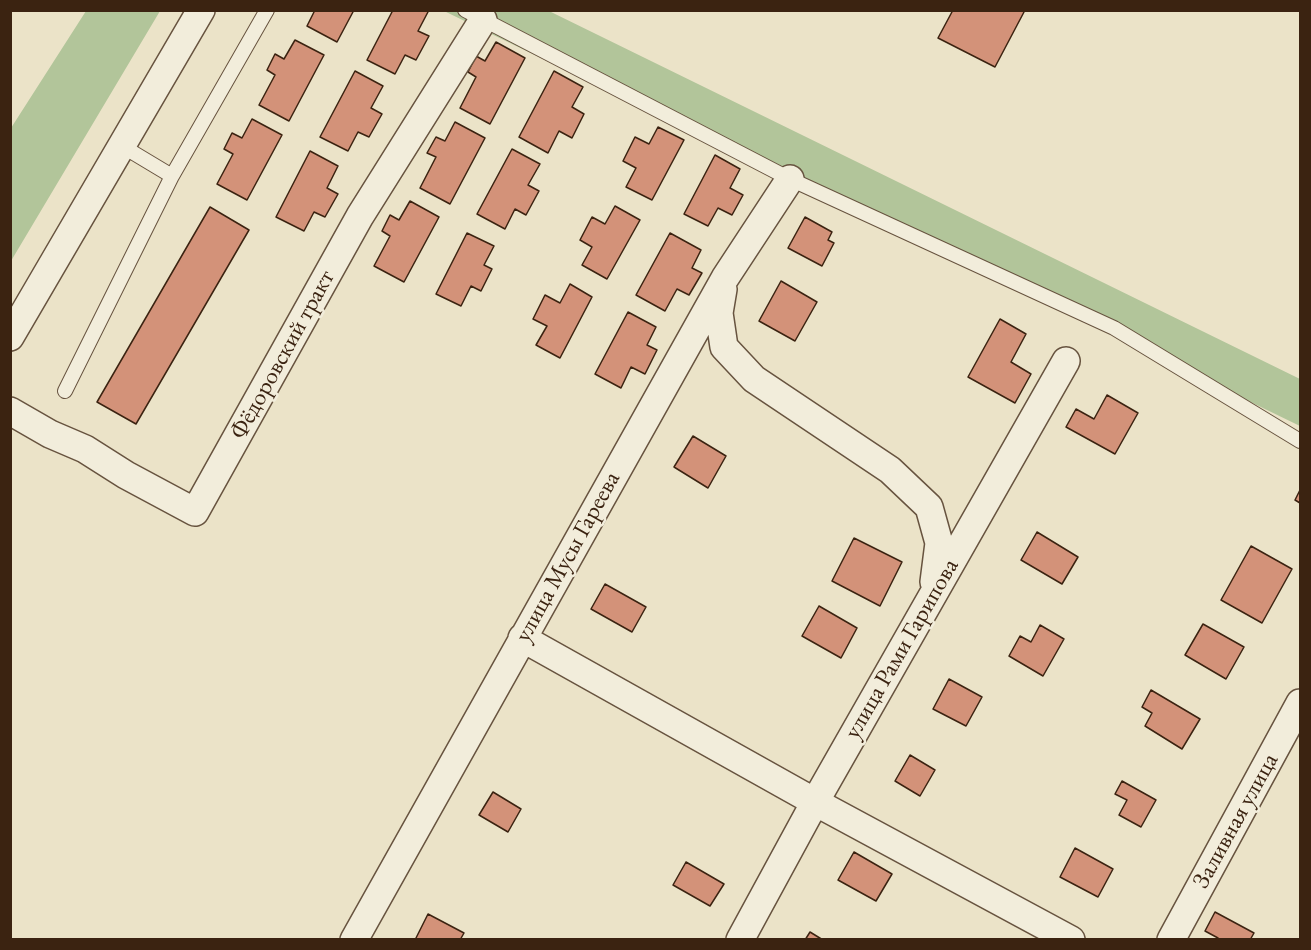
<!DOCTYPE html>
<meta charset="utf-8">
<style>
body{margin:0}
#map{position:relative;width:1311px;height:950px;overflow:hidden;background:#ebe3c8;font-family:"EB Garamond",serif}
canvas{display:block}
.frame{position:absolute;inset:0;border:12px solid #3b2311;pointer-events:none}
</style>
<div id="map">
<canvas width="1311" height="950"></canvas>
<div class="frame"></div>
</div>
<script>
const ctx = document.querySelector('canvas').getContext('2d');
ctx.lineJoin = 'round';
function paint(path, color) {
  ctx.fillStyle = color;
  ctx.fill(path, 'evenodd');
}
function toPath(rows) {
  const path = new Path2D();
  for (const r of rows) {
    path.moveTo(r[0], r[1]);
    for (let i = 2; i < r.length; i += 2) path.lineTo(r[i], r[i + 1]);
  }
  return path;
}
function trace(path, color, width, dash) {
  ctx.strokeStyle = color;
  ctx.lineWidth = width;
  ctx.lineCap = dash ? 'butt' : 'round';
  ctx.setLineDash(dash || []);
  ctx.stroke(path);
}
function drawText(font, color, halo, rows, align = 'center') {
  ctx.font = font + ' "EB Garamond",serif';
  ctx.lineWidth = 5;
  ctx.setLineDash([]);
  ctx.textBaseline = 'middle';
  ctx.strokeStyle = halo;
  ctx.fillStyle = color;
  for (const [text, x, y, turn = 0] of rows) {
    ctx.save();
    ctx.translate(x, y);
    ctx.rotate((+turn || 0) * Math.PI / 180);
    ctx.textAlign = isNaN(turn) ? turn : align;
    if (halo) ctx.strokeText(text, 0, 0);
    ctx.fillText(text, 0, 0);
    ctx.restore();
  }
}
const green = toPath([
 [86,11,160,11,11,261,11,128],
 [444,11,549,11,1300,379,1300,426]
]);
const building = toPath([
 [315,10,354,10,337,42,307,26,315,10],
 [393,10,429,10,418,31,429,36,416,60,405,55,395,74,367,60,393,10],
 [953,10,1022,10,1024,12,995,67,938,38,953,10],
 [295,40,324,55,289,121,259,105,275,75,267,70,275,54,284,59,295,40],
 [496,42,525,58,490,124,460,108,476,77,468,72,476,56,485,61,496,42],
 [355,71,383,86,371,108,382,114,369,137,358,132,348,151,320,137,355,71],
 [554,71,583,87,572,107,584,114,572,138,559,131,548,153,519,137,554,71],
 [252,119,282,135,247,200,217,184,233,154,224,149,232,133,242,138,252,119],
 [455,122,485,138,450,204,420,188,436,157,427,153,436,137,445,141,455,122],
 [658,127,684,140,652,200,626,187,636,168,623,161,635,137,649,144,658,127],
 [512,149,540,164,528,185,539,191,526,215,515,209,505,229,477,214,512,149],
 [310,151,338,166,327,188,338,194,325,217,314,212,304,231,276,217,310,151],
 [715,155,740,169,730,188,743,195,732,215,718,208,708,226,684,214,715,155],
 [410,201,439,217,404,282,374,266,390,236,382,231,390,215,399,220,410,201],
 [615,206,640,220,607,279,582,265,592,247,580,240,592,217,605,224,615,206],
 [210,207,249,230,136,424,97,402,210,207],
 [805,217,832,232,828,240,834,243,822,266,788,248,805,217],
 [467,233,494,246,484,265,492,269,481,291,471,286,461,306,436,294,467,233],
 [670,233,701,250,692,268,702,273,689,295,677,289,665,311,636,295,670,233],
 [781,281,817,302,795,341,759,321,781,281],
 [570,284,592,297,560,358,536,345,547,326,533,319,545,295,560,303,570,284],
 [628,312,656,327,647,345,657,350,645,374,631,367,621,388,595,374,628,312],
 [1000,319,1026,334,1011,362,1031,374,1015,403,968,377,1000,319],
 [1107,395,1138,413,1115,454,1066,427,1076,409,1094,419,1107,395],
 [693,436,726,456,708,488,674,467,693,436],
 [1300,490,1300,503,1295,500,1300,490],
 [1037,532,1078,557,1062,584,1021,560,1037,532],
 [854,538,902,562,880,606,832,581,854,538],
 [1251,546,1292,569,1262,623,1221,600,1251,546],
 [605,584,646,607,632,632,591,609,605,584],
 [819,606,857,628,841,658,802,636,819,606],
 [1203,624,1244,647,1226,679,1185,655,1203,624],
 [1040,625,1064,639,1043,676,1009,656,1020,636,1031,642,1040,625],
 [949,679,982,697,966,726,933,709,949,679],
 [1151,690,1200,719,1182,749,1145,726,1152,713,1142,707,1151,690],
 [910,755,935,770,920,796,895,781,910,755],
 [1122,781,1156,800,1141,827,1119,815,1127,800,1115,794,1122,781],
 [493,792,521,809,508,832,479,815,493,792],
 [1075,848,1113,869,1098,897,1060,877,1075,848],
 [854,852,892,874,876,901,838,880,854,852],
 [686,862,724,884,710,906,673,885,686,862],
 [1215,912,1254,933,1250,940,1217,940,1218,938,1205,931,1215,912],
 [428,914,464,933,460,940,415,940,428,914],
 [810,932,823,940,805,940,810,932]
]);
const service = toPath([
 [465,10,790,179,1114,328,1300,441],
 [122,146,172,176,267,10],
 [65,391,172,176]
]);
const minor = toPath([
 [723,289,719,313,724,347,754,379,890,470,929,507,939,543,934,582],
 [10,337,201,10],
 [10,411,50,434,85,449,126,475,195,512,360,216,483,20],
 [522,638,815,802,1071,940],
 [354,940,725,278,790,179],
 [740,940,815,802,1066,361],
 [1171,940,1300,703]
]);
const streetNames = [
 ["Фёдоровский тракт",283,355,-61],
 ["улица Мусы Гареева",568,557,-61],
 ["улица Рами Гарипова",902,649,-60],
 ["Заливная улица",1236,821,-61]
];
paint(green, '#b2c59a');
paint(building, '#d39279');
trace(building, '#3b2311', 1.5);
trace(service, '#67533f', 16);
trace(minor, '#67533f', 30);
trace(service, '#f2eddb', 14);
trace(minor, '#f2eddb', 27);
drawText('24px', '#3b2311', '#f2eddb', streetNames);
</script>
